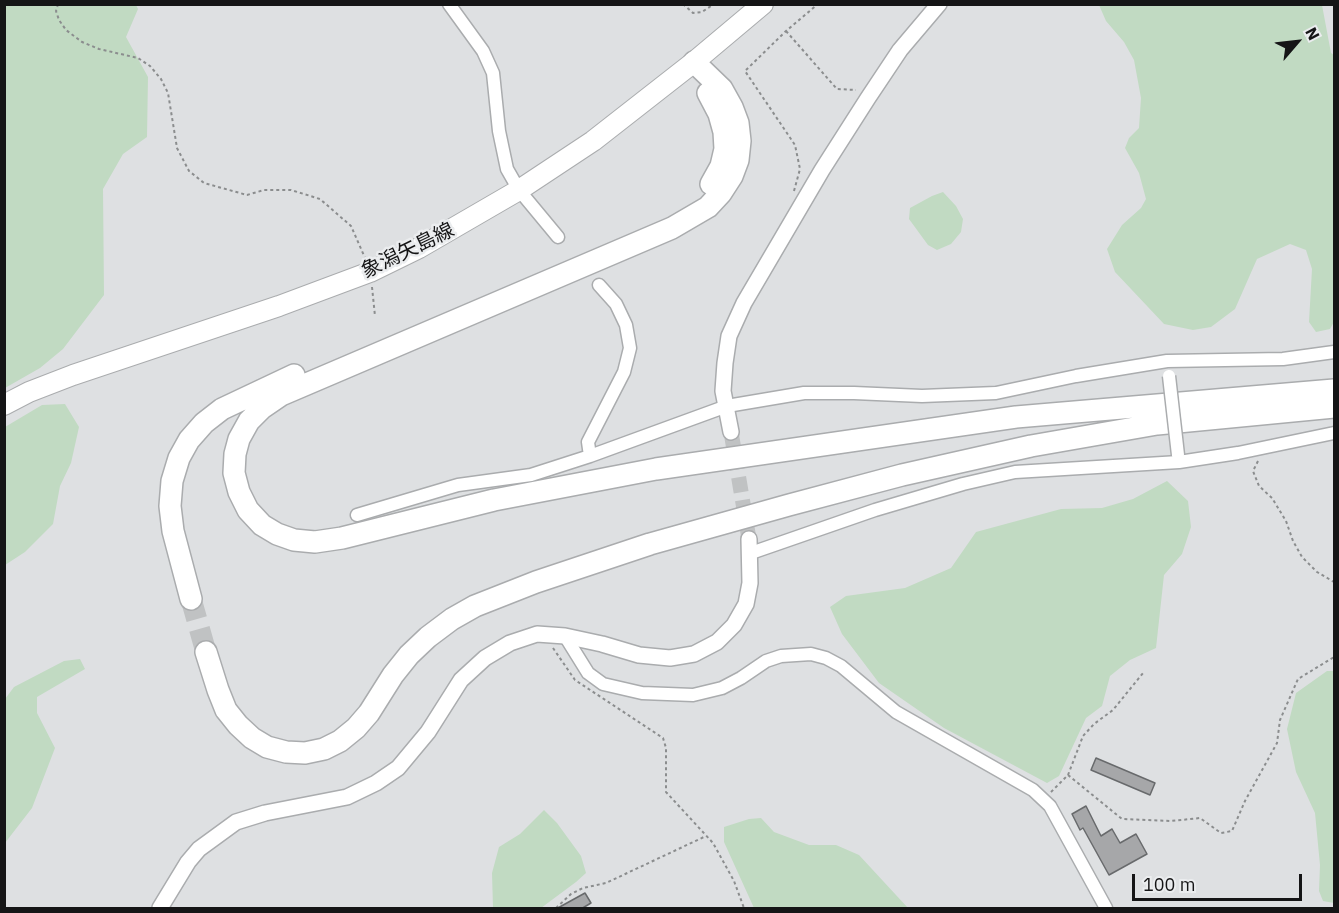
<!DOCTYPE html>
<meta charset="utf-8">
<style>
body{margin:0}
#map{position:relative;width:1339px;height:913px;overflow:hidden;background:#dee0e2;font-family:"IBM Plex Sans",sans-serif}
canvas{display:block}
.frame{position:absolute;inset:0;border:6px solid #151516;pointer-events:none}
.north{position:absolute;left:1267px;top:12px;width:60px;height:60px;-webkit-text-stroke:4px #ebedef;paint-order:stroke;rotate:62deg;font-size:16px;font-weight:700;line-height:24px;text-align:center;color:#151516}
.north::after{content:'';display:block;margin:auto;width:21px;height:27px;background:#151516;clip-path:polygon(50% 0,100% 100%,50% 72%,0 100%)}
.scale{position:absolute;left:1132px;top:874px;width:170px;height:27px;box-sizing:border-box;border:3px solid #151516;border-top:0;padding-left:8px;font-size:18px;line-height:21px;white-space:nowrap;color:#151516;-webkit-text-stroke:4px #ebedef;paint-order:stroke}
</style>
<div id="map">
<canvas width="1339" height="913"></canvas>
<div class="frame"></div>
<div class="north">N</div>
<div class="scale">100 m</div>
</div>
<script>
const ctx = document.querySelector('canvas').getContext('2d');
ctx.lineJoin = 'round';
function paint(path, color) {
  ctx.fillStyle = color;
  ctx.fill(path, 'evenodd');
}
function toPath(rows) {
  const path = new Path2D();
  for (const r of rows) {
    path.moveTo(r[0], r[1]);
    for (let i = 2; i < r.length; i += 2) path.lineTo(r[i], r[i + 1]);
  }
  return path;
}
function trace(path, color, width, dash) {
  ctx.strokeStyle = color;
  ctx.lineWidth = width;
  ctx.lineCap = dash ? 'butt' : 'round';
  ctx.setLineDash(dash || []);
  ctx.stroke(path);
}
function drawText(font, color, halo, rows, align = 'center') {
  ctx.font = font + ' "IBM Plex Sans","Noto Sans JP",sans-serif';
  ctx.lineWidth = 5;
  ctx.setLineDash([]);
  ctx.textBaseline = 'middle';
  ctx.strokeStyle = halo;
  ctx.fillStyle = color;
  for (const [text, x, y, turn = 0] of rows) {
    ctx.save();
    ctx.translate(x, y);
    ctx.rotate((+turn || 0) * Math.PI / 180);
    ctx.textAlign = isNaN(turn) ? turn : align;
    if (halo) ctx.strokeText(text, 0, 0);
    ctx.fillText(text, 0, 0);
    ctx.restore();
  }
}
const green = toPath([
 [5,4,136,5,138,9,126,37,148,77,147,137,123,154,103,189,104,295,63,349,40,368,5,388],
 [1099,5,1322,5,1331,53,1334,55,1334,322,1330,329,1316,332,1309,322,1312,269,1306,250,1290,244,1257,259,1235,309,1211,327,1193,330,1164,324,1115,272,1107,249,1122,225,1141,208,1146,199,1139,173,1125,148,1129,138,1139,128,1141,98,1134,60,1124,42,1106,21],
 [943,192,956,206,963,219,961,232,951,244,937,250,928,245,909,219,910,208,932,196],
 [65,404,79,427,71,463,60,486,53,524,25,552,5,565,5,427,42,405],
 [1167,481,1188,501,1191,527,1182,554,1164,575,1156,648,1130,660,1110,676,1102,706,1086,718,1059,776,1047,783,944,728,879,683,842,634,830,607,846,596,905,588,951,568,976,532,1061,509,1102,508,1133,499],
 [80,659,85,669,37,697,37,713,55,748,32,808,5,843,5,699,14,687,64,661],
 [1327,671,1334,671,1334,903,1323,901,1319,891,1320,865,1315,813,1296,772,1287,729,1296,693],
 [544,810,557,823,581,856,586,873,576,882,541,908,493,908,492,873,499,847,520,834],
 [761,818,774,832,809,845,836,845,859,855,908,908,754,908,724,842,724,827,749,819]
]);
const building = toPath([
 [1096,758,1155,783,1150,795,1091,770,1096,758],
 [1086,806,1101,836,1112,829,1120,843,1136,834,1147,854,1109,875,1083,828,1080,830,1072,814,1086,806],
 [585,893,591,903,581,909,556,909,585,893]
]);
const tertiaryTunnel = toPath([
 [731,432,749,539]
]);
const motorwayTunnel = toPath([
 [191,599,206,652]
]);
const path = toPath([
 [58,4,56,11,59,20,66,30,82,42,99,49,138,58,150,66,161,79,168,93,177,148,189,171,204,183,247,195,264,190,291,190,320,199,351,226,365,258],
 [683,4,693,13,702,12,714,4],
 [786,31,837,89,856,90],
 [794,191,800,169,795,145,745,71,786,31,818,4],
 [372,287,375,316],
 [1258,461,1253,471,1259,486,1272,498,1286,521,1293,541,1302,557,1317,572,1334,582],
 [553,648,575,680,663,738,666,748,666,792,713,843,734,881,744,908],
 [1068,775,1122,819,1171,821,1200,818,1221,833,1232,831,1245,801,1277,743,1280,720,1298,679,1334,657],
 [1051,792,1068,775,1083,736,1094,724,1113,710,1143,673],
 [556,908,571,894,583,888,606,883,706,836]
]);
const minor = toPath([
 [449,4,483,51,493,73,499,131,507,169,519,190,558,237],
 [590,456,588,442,624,372,630,348,626,325,616,304,599,285],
 [357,515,458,485,531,475,590,456,727,406,804,393,854,393,922,396,996,393,1076,376,1167,361,1283,359,1334,352],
 [751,553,875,510,963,484,1015,472,1179,462,1238,453,1334,433],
 [565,636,588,673,603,684,642,693,693,695,722,688,741,678,766,661,781,656,811,654,826,658,841,666,896,712,1033,790,1050,806,1106,908]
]);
const tertiary = toPath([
 [731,432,723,391,725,363,729,336,744,303,822,170,868,98,900,50,939,4],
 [160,908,188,862,199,849,236,822,265,813,347,797,376,783,398,768,428,732,461,680,485,658,510,643,537,634,565,636,602,644,639,655,670,658,694,654,717,642,734,625,746,604,750,583,749,539]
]);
const primary = toPath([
 [4,405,29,392,73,375,279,306,370,272,419,248,519,190,593,141,694,62,763,4]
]);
const motorway = toPath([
 [694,62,722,89,732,107,738,123,740,141,738,160,732,176,721,193,708,207,672,228,281,395,262,408,249,421,239,439,235,454,234,473,239,492,248,510,262,525,277,534,294,540,315,542,342,538,494,500,656,469,1016,417,1334,390],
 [708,93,719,114,724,132,725,149,721,166,711,184],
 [191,599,173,531,170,506,172,481,179,458,189,440,204,423,222,409,294,375],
 [206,652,218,690,226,710,238,725,252,738,267,747,286,752,305,753,324,749,340,741,356,728,369,713,393,675,409,655,428,637,452,619,475,606,536,582,650,544,789,505,902,475,1031,446,1157,424,1334,407]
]);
const minorBridge = toPath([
 [1169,376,1178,455]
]);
const streetNames = [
 ["象潟矢島線",408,251,-26]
];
paint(green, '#c1dac2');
paint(building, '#a6a7a9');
trace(building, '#686a6c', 1.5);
trace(tertiaryTunnel, '#c0c2c3', 15, [15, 8]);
trace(motorwayTunnel, '#c0c2c3', 21, [21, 10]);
trace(minor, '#aaacae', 15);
trace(tertiary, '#aaacae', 18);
trace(primary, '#aaacae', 22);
trace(motorway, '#aaacae', 24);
trace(path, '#8b8d8e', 2, [3, 3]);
trace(minor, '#fff', 12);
trace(tertiary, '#fff', 15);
trace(primary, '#fff', 20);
trace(motorway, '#fff', 21);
trace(minorBridge, '#aaacae', 15, []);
trace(minorBridge, '#fff', 12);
drawText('20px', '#151516', '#ebedef', streetNames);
</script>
